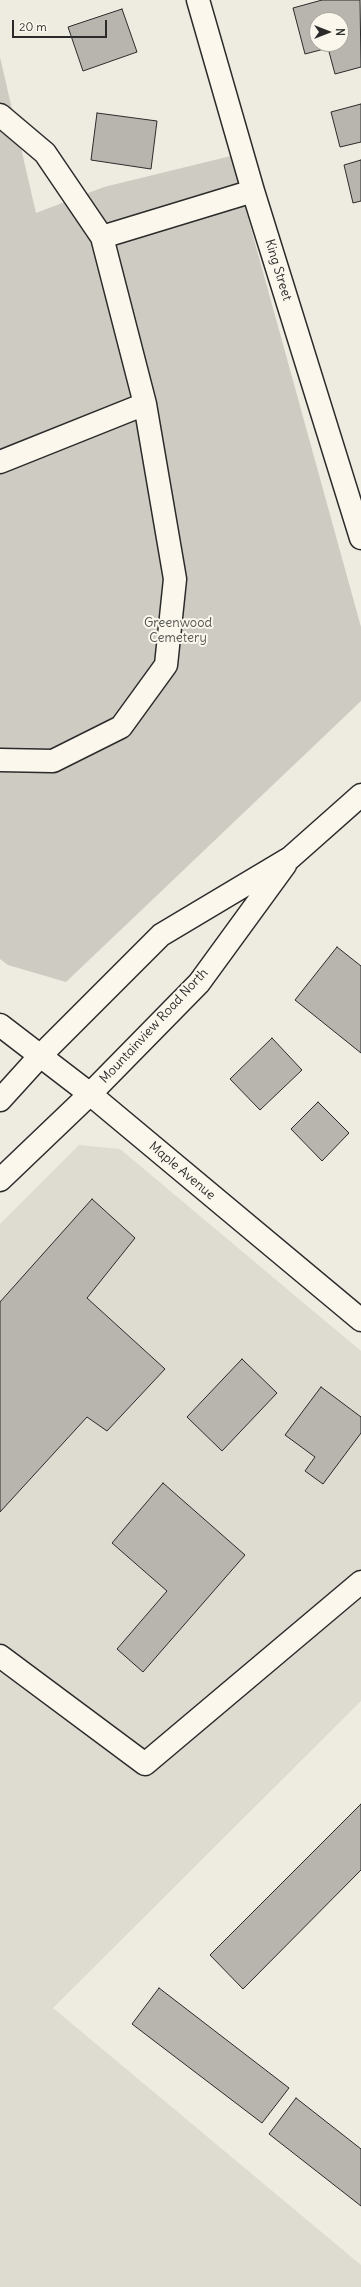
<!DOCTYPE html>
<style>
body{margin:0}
#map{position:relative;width:361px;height:2287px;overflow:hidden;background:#eeebe0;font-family:Delius,sans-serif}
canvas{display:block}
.north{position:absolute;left:309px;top:12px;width:40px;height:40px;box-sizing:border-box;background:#fbf7ec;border:1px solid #a8a59f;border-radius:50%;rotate:90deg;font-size:11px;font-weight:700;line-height:16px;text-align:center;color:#2b2b2b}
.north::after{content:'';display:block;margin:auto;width:14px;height:18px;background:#2b2b2b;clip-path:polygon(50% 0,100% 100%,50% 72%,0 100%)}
.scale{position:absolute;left:12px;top:20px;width:95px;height:18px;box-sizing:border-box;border:2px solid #2b2b2b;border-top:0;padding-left:5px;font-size:12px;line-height:14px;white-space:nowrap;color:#2b2b2b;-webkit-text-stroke:3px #fbf7ec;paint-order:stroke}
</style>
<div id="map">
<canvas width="361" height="2287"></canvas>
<div class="north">N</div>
<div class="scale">20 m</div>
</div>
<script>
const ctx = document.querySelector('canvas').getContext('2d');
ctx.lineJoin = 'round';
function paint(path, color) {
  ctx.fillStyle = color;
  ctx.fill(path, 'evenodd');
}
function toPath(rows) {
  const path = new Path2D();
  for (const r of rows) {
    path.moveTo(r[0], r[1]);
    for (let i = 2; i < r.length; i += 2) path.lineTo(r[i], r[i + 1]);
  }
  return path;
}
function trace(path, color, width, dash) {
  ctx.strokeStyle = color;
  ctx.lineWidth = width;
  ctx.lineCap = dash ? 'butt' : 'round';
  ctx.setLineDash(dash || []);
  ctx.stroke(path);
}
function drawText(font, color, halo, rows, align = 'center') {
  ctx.font = font + ' Delius,sans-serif';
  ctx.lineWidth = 4;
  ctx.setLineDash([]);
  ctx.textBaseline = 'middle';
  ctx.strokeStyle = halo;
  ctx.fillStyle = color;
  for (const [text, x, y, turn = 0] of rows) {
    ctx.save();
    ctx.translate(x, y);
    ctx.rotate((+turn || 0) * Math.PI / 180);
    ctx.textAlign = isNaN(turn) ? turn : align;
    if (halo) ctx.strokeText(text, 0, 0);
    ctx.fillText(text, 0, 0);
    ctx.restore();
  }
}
const built = toPath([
 [79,1145,120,1149,361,1351,361,1701,53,2008,361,2265,361,2287,0,2287,0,1224]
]);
const green = toPath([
 [0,57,36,213,104,187,231,156,361,627,361,701,66,982,8,965,0,959]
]);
const building = toPath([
 [322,0,360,0,361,67,335,74,328,48,305,54,293,8,322,0],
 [317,20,341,20,341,44,317,44,317,20],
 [122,9,137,52,83,71,68,27,122,9],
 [361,104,361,142,340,147,331,112,361,104],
 [97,113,157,121,151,169,91,160,97,113],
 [361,160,361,201,353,203,344,165,361,160],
 [337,947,361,966,361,1053,295,1000,337,947],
 [272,1038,302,1070,260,1110,230,1079,272,1038],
 [318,1102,349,1133,322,1161,291,1129,318,1102],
 [92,1199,135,1238,87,1298,165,1369,107,1431,87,1417,0,1512,0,1302,92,1199],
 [242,1359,277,1393,222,1451,187,1417,242,1359],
 [321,1387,361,1417,361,1433,323,1484,305,1471,315,1457,285,1435,321,1387],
 [163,1483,245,1555,143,1672,117,1649,167,1591,112,1543,163,1483],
 [361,1804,361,1870,243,1989,210,1955,361,1804],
 [159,1988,289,2088,262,2123,132,2024,159,1988],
 [296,2098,361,2149,361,2206,269,2134,296,2098]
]);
const minor = toPath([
 [198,0,253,191,361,538],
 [0,115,45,153,102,237],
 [0,462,145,404],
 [0,760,53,761,121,727,166,665,175,579,145,404,102,237,253,191],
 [90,1094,361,1320],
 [0,1656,145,1764,361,1582]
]);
const major = toPath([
 [0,1025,90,1094],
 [0,1100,40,1056,161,935,290,858,361,795],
 [0,1180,90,1094,199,983,285,865]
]);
const streetNames = [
 ["King Street",278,270,73],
 ["Mountainview Road North",154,1026,-47],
 ["Maple Avenue",182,1171,40]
];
const parkNames = [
 ["Greenwood",178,623],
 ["Cemetery",178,638]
];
paint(built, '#dedbd1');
paint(green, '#cecbc2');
paint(building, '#b8b5ae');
trace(building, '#2b2b2b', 1);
trace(minor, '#2b2b2b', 25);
trace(major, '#2b2b2b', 25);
trace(minor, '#fbf7ec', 22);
trace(major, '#fbf7ec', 22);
drawText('13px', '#2b2b2b', '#fbf7ec', streetNames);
drawText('13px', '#545351', '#fbf7ec', parkNames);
</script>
